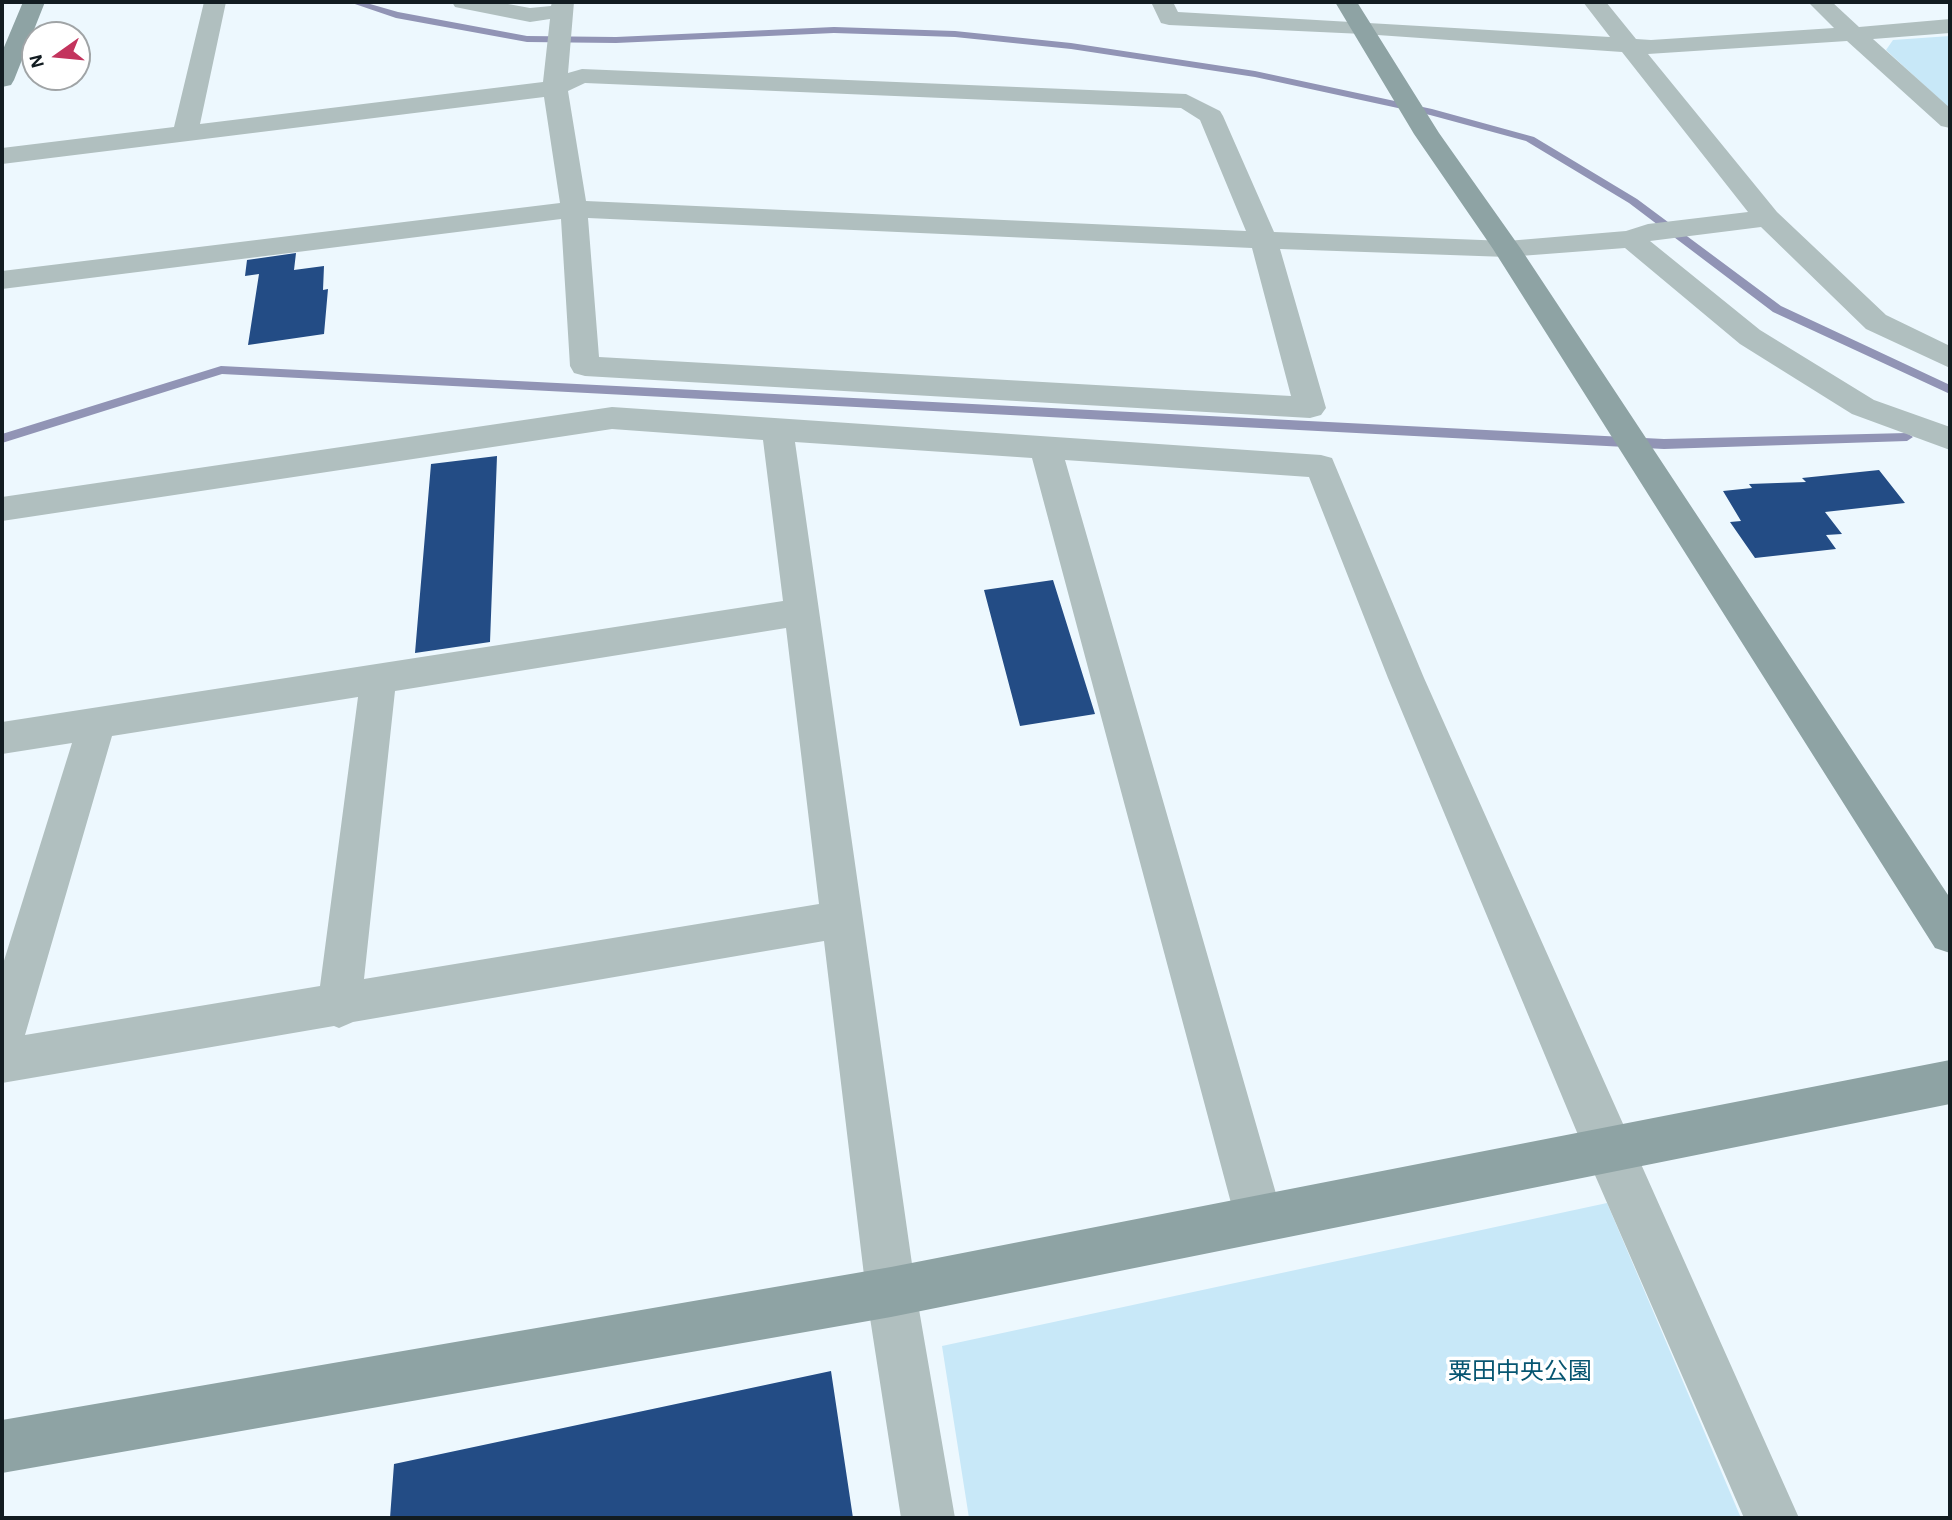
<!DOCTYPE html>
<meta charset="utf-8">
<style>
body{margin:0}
#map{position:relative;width:1952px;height:1520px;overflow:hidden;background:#edf8fe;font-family:"Alegreya Sans",sans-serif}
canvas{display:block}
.frame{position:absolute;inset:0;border:4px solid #121c21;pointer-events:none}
.north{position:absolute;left:21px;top:21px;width:70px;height:70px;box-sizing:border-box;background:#fff;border:2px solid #a0a4a6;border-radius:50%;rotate:255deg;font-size:19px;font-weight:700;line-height:28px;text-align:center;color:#121c21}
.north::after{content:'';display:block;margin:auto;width:24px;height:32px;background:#c3345d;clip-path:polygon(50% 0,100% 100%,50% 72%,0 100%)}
</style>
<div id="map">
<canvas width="1952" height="1520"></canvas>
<div class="frame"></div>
<div class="north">N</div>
</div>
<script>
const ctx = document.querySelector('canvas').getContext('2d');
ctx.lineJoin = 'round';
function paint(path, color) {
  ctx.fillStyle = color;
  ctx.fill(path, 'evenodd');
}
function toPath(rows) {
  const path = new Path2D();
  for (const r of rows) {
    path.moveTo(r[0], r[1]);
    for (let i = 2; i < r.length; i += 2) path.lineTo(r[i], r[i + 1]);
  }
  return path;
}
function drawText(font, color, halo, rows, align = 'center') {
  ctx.font = font + ' "Alegreya Sans","Noto Sans JP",sans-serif';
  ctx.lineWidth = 7;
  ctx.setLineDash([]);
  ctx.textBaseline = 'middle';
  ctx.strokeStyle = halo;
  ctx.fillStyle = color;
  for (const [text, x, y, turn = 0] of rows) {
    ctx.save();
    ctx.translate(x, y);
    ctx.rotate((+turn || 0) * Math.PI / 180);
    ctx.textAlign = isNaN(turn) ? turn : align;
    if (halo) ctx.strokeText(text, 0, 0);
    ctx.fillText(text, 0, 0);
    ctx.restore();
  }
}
const green = toPath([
 [1950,36,1950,109,1886,50,1893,40],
 [1607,1203,1741,1518,969,1518,942,1346]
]);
const stream = toPath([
 [349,2,363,2,398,12,527,36,616,37,834,27,955,31,1071,43,1255,71,1432,109,1534,137,1637,199,1781,306,1950,385,1950,394,1773,312,1629,203,1526,141,1430,115,1255,77,1071,49,955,37,834,33,616,43,527,42,396,18,349,2],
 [221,366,1664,439,1907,433,1913,437,1907,441,1664,449,222,374,2,443,2,434,221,366]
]);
const building = toPath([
 [296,253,294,270,324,266,323,290,328,289,324,334,248,345,259,274,245,276,247,260],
 [497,456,490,642,415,653,431,464],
 [1879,470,1905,503,1825,512,1842,534,1826,535,1836,549,1755,558,1730,522,1741,521,1723,491,1752,488,1749,484,1806,482,1802,478],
 [1053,580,1095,714,1020,726,984,590],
 [831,1371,853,1518,390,1518,394,1464]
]);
const street = toPath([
 [204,2,226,2,200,124,543,82,550,19,530,22,455,7,452,2,497,2,530,8,551,6,552,2,574,2,568,73,582,69,1186,94,1220,111,1223,116,1274,232,1507,241,1626,231,1648,224,1748,212,1622,52,1363,34,1169,25,1161,23,1151,2,1173,2,1178,12,1610,37,1583,2,1606,2,1636,39,1651,40,1834,28,1808,2,1832,2,1859,27,1950,19,1950,33,1873,39,1950,108,1950,128,1941,126,1847,41,1648,54,1777,212,1886,315,1950,346,1950,368,1866,329,1761,227,1650,241,1760,330,1874,400,1950,427,1950,450,1852,414,1740,344,1625,248,1507,257,1280,249,1326,408,1321,415,1310,418,585,376,574,373,570,366,561,219,2,289,2,271,560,203,544,97,2,164,2,148,174,127,204,2],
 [585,83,1181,108,1200,120,1246,231,586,201,568,91,585,83],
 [588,218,1252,248,1291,396,599,357,588,218],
 [612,407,1321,455,1332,458,1424,678,1799,1518,1744,1518,1591,1166,1388,678,1309,477,1065,460,1283,1218,1276,1235,1259,1242,1242,1235,1235,1218,1032,458,795,442,916,1292,955,1518,901,1518,866,1292,824,941,353,1022,339,1028,334,1026,2,1083,2,967,72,743,2,754,2,722,783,601,763,440,612,429,2,521,2,497,612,407],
 [786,628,819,904,364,979,395,691,786,628],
 [358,697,320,986,25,1035,112,736,358,697]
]);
const secondary = toPath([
 [23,2,45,2,14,80,11,85,2,87,2,52,23,2],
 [1335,2,1357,2,1439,133,1521,249,1950,898,1950,953,1935,948,1493,249,1414,134,1335,2],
 [1950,1060,1950,1104,891,1317,2,1473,2,1420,891,1267,1950,1060]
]);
const nearParknames = [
 ["粟田中央公園",1520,1372]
];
paint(green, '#c8e8f8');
paint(stream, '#9194b5');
paint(building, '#234c85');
paint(street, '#b0bfbf');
paint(secondary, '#8ea3a4');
drawText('24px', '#075671', '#fff', nearParknames);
</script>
